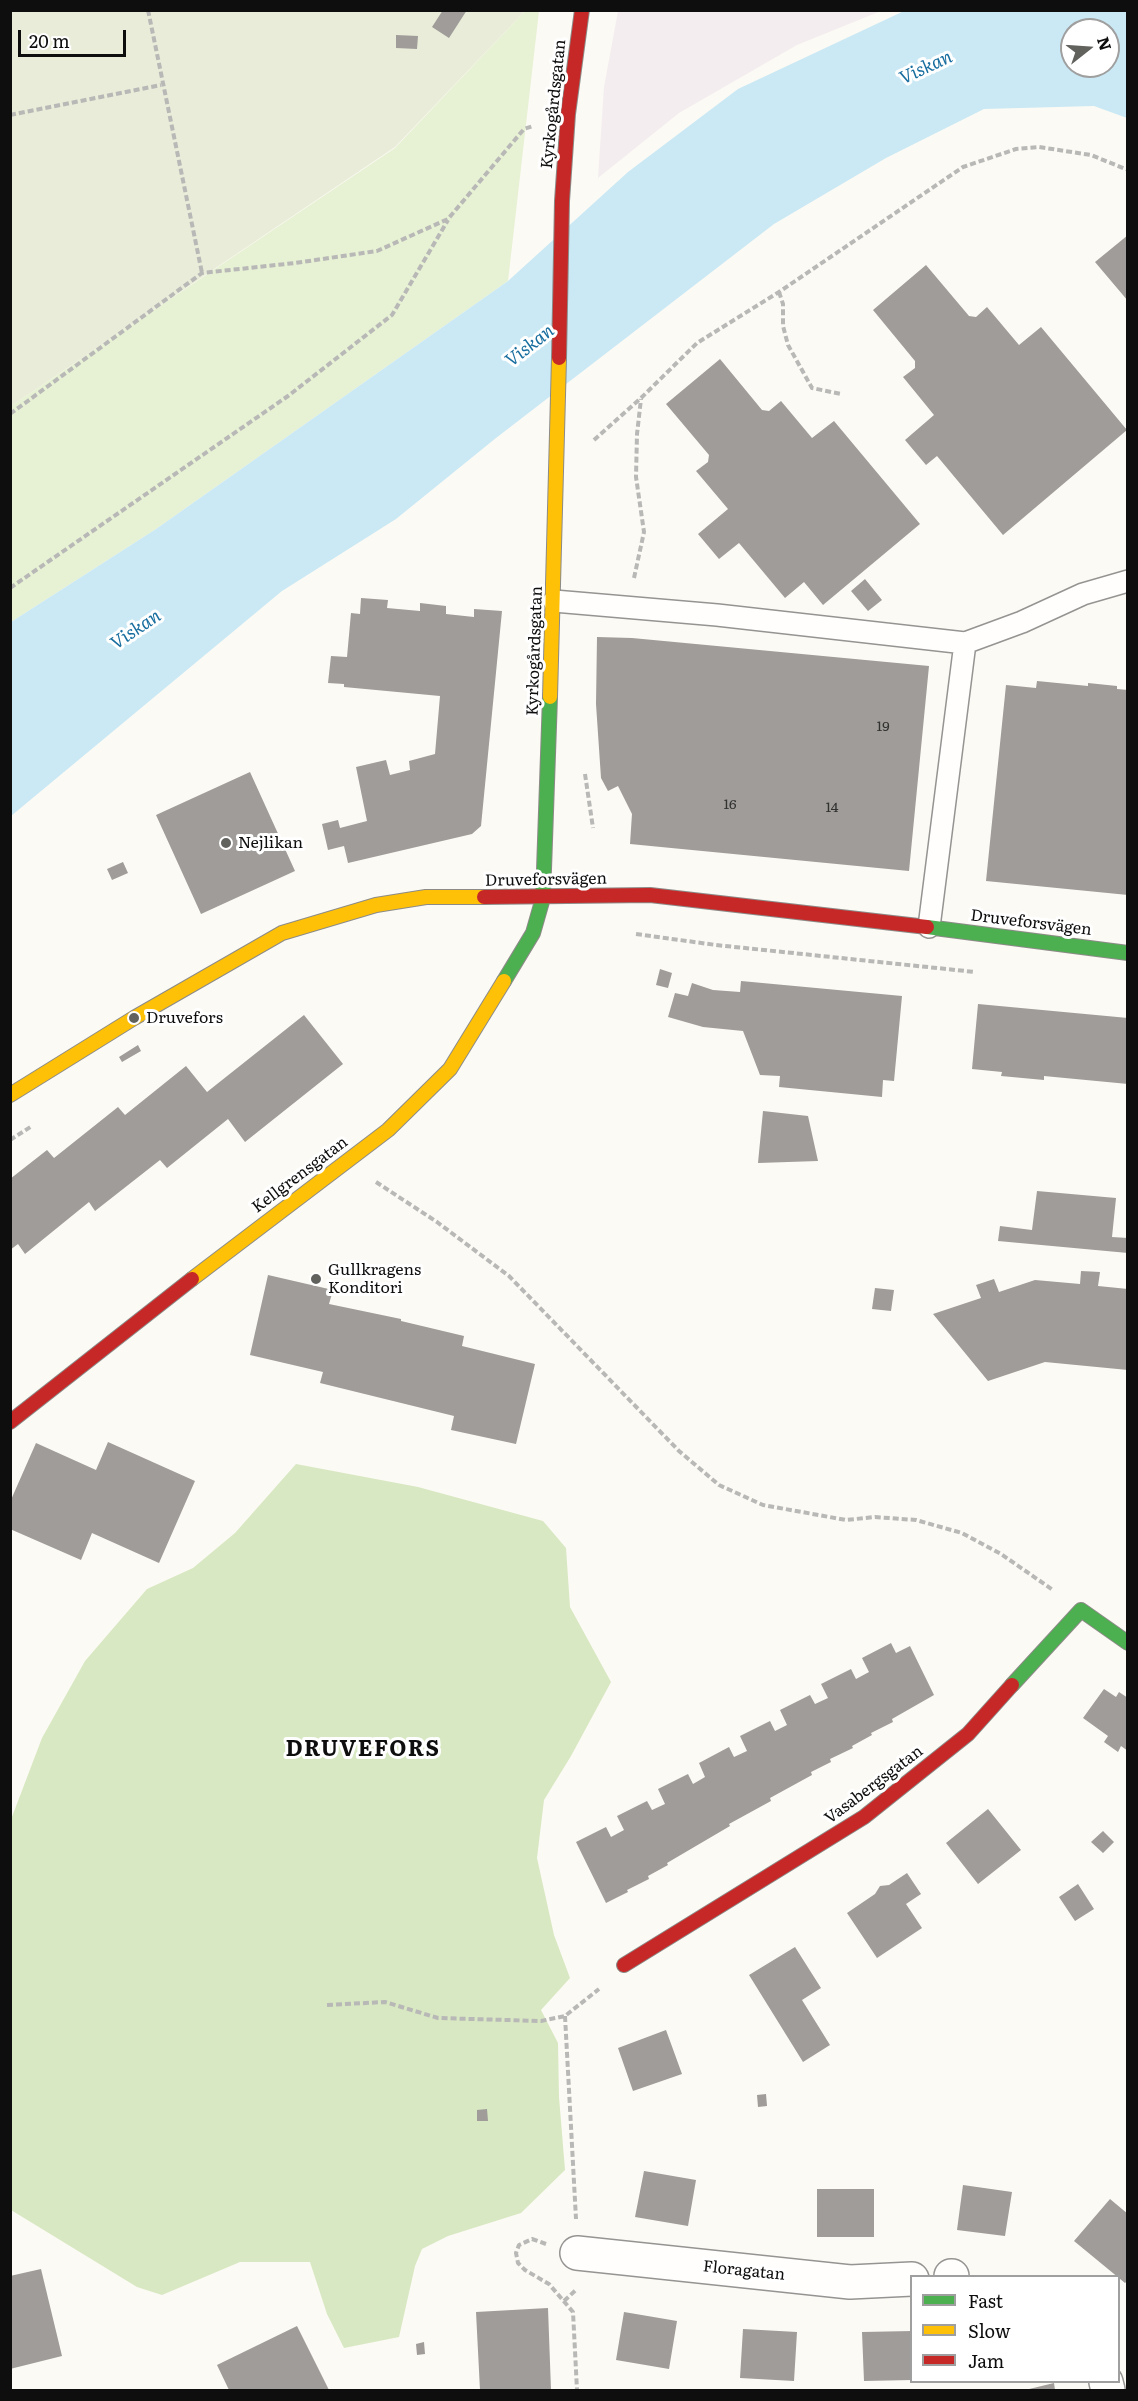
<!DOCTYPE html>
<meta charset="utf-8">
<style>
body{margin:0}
#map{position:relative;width:1138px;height:2401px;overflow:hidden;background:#fcfaf4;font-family:Literata,serif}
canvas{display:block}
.frame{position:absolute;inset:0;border:12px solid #0e0e0e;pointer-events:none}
.legend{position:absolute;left:910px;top:2275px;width:210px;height:108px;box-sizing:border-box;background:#fff;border:2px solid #9f9f9f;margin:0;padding:8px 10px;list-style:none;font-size:18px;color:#0e0e0e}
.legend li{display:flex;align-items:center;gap:12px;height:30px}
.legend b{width:30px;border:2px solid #9f9f9f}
.north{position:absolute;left:1060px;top:18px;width:60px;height:60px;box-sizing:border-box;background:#fff;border:2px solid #9f9f9f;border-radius:50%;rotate:73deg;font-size:16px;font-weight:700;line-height:24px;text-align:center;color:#0e0e0e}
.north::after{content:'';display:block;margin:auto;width:21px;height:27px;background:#61615e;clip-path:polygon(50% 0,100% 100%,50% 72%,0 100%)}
.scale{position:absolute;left:18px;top:30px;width:108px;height:27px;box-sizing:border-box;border:3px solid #0e0e0e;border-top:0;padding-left:8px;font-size:18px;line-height:21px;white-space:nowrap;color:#0e0e0e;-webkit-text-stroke:4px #fff;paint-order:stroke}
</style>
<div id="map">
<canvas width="1138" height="2401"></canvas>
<div class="frame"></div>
<ul class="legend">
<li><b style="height:8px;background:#4caf50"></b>Fast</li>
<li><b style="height:8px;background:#ffc107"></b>Slow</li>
<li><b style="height:8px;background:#c62828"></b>Jam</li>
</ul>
<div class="north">N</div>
<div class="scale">20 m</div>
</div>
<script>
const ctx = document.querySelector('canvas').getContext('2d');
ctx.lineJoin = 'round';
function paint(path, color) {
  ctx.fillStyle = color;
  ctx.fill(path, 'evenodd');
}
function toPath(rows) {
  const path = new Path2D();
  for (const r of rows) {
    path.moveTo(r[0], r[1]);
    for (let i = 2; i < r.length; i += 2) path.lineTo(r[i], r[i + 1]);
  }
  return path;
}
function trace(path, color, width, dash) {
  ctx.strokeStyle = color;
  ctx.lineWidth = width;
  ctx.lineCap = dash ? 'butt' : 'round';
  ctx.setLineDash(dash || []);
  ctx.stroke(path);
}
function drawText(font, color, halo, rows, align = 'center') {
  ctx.font = font + ' Literata,serif';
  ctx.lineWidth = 6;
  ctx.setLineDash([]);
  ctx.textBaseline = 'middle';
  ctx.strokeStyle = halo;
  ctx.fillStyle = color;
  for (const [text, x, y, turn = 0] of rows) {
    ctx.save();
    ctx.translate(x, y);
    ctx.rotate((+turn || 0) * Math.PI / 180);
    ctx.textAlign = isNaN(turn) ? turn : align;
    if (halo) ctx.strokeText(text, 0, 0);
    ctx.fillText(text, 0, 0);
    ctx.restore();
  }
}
const industrial = toPath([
 [618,11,618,10,881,11,797,45,679,113,598,178,604,87]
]);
const green = toPath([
 [525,11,539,11,508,281,156,529,11,622,11,406,395,148]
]);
const forest = toPath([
 [296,1464,418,1487,543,1521,566,1548,570,1607,611,1682,571,1756,544,1800,537,1858,554,1935,570,1978,541,2010,558,2043,559,2097,565,2170,521,2213,448,2236,422,2249,415,2266,399,2337,344,2348,327,2314,310,2262,240,2262,162,2295,137,2287,11,2210,10,1822,42,1738,85,1661,147,1589,193,1568,235,1533]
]);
const cemetery = toPath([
 [11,11,525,11,395,147,11,406]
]);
const water = toPath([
 [904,11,1127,11,1127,118,1094,106,984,109,886,158,774,224,496,438,396,519,282,591,11,816,11,622,156,529,508,281,628,172,738,89],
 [1072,30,1108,30,1108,66,1072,66]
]);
const building = toPath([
 [443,10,467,10,449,38,432,27],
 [396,35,418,36,417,49,396,48],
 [1128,235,1128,301,1095,262],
 [926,265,969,316,976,317,987,307,1019,345,1041,327,1127,430,1003,535,937,456,926,465,905,440,934,415,903,377,915,368,915,361,873,310],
 [720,359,762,410,769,411,781,401,812,438,834,421,920,524,823,605,804,582,785,598,739,543,719,559,698,534,728,509,696,471,708,462,709,455,666,404],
 [865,579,882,600,868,611,851,591],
 [361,598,388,600,387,608,420,611,420,603,446,606,446,614,474,617,474,609,502,611,481,826,472,834,348,863,344,846,328,850,322,824,338,820,340,828,367,821,356,767,386,760,390,775,410,770,409,761,435,754,440,696,344,687,344,684,328,683,331,656,347,657,351,613,360,614],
 [597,637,632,638,929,666,909,871,630,844,632,814,618,786,608,791,601,778,596,704],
 [1037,681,1088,686,1088,683,1117,686,1117,689,1128,690,1128,895,986,881,1006,685,1036,688],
 [250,772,295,871,201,914,156,815],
 [123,862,128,873,112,880,107,869],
 [660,969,672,973,668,988,656,985],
 [741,981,902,996,894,1081,883,1080,882,1097,779,1087,780,1076,760,1075,743,1031,703,1027,668,1017,675,993,688,996,692,983,713,990,740,992],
 [978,1004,1128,1018,1128,1084,1044,1076,1044,1080,1001,1076,1002,1072,972,1069],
 [304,1015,343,1064,245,1142,228,1119,167,1168,160,1160,95,1211,89,1202,25,1254,18,1244,10,1250,10,1179,47,1150,54,1158,118,1107,125,1115,186,1066,207,1092],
 [138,1045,141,1051,122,1062,119,1057],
 [763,1111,808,1116,818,1161,758,1163],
 [1037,1191,1116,1198,1112,1237,1128,1238,1128,1253,998,1241,1000,1226,1032,1230],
 [1081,1271,1100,1272,1098,1286,1128,1289,1128,1370,1045,1362,988,1381,933,1314,981,1298,976,1285,994,1279,999,1292,1035,1280,1080,1284],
 [268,1275,333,1290,329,1304,401,1319,401,1321,464,1336,462,1346,535,1364,516,1444,451,1430,454,1416,320,1383,323,1372,250,1355],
 [875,1288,894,1290,891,1311,872,1309],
 [108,1442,195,1481,159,1563,92,1533,81,1560,10,1529,10,1502,36,1443,96,1470],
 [891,1643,896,1653,910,1646,934,1695,892,1719,893,1722,871,1733,872,1735,852,1746,853,1748,830,1759,831,1762,811,1772,812,1775,770,1798,771,1801,729,1824,730,1826,667,1863,668,1865,648,1876,649,1879,627,1890,628,1892,606,1903,576,1842,606,1827,611,1837,624,1830,617,1816,647,1801,652,1810,665,1804,658,1789,688,1774,693,1784,705,1777,699,1763,729,1747,734,1757,747,1751,740,1736,770,1721,775,1731,787,1725,780,1710,810,1695,815,1704,828,1698,821,1684,851,1669,856,1679,869,1672,862,1658],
 [1104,1689,1116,1697,1119,1692,1128,1698,1128,1751,1121,1746,1118,1752,1104,1742,1108,1736,1083,1718],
 [988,1809,1021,1850,978,1884,946,1843],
 [1103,1831,1114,1842,1103,1853,1091,1842],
 [907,1873,921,1894,906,1904,922,1928,877,1958,847,1913,875,1894,880,1886,889,1885],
 [1078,1884,1094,1909,1075,1921,1059,1897],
 [795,1947,821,1988,802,2000,830,2045,803,2062,749,1975],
 [666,2030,682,2074,633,2091,618,2048],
 [766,2094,767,2106,758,2107,757,2095],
 [487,2109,488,2121,477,2121,477,2110],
 [644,2171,696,2180,688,2226,635,2217],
 [963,2185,1012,2192,1005,2236,957,2230],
 [817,2189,874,2189,874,2237,817,2237],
 [1110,2199,1128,2214,1128,2280,1125,2283,1074,2241],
 [41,2269,62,2356,10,2369,10,2276],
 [548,2308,551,2390,480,2390,476,2312],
 [624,2312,677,2321,669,2369,616,2360],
 [297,2326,329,2390,229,2390,217,2365],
 [743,2329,797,2332,794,2381,740,2378],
 [912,2331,912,2380,864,2381,862,2332],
 [424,2342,425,2354,417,2355,416,2344],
 [1054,2383,1055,2390,1025,2390]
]);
const path = toPath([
 [148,10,202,273],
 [10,115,161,85],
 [779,292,783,304,783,326,788,345,812,388,841,394],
 [10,414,202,273,295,263,377,251,448,219,524,129,533,126],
 [594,440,641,398,697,343,779,292,963,167,1016,149,1039,147,1091,155,1128,170],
 [634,578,644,532,636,477,637,434,641,399],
 [10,588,288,396,392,315,448,220],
 [585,774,593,828],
 [636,934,716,945,975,972],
 [10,1140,32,1126],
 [376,1182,437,1222,509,1276,679,1451,719,1485,763,1505,846,1520,875,1517,916,1520,962,1533,1001,1554,1053,1590],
 [327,2005,385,2002,438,2018,541,2021,565,2016,599,1989],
 [565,2016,576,2219],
 [546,2244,532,2239,519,2245,516,2253,518,2263,525,2270,549,2284,573,2312,577,2390],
 [564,2301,577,2289]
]);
const lane = toPath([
 [554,601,717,615,965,643,1022,622,1083,594,1128,581],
 [929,927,965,643]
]);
const street = toPath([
 [577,2253,850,2282,912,2279],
 [951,2276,952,2276],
 [1106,2382,1108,2390]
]);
const fast = toPath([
 [927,927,1128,953],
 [504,981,533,933,543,898,550,697],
 [1012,1685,1081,1610,1128,1643]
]);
const slow = toPath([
 [550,697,559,358],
 [10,1095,134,1018,282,933,376,905,426,897,484,897],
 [192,1279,388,1130,450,1069,504,981]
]);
const jam = toPath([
 [559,358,562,201,568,114,582,10],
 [484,897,650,895,927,927],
 [10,1422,192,1279],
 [624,1965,864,1817,968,1734,1012,1685]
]);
const markers = [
 [226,843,6,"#61615e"],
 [134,1018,6,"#61615e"],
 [316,1279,6,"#61615e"]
];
const numberNames = [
 ["19",883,727],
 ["16",730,805],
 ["14",832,808]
];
const streetNames = [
 ["Kyrkogårdsgatan",554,104,-84],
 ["Kyrkogårdsgatan",535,651,-88],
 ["Druveforsvägen",546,880,-1],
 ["Druveforsvägen",1031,923,7],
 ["Kellgrensgatan",300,1175,-37],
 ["Vasabergsgatan",874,1785,-37],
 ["Floragatan",744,2271,6]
];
const poiNames = [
 ["Nejlikan",238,843],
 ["Druvefors",146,1018],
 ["Gullkragens",328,1270],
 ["Konditori",328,1288]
];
const waterNames = [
 ["Viskan",926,68,-25],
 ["Viskan",530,346,-38],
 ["Viskan",136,630,-34]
];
const districtNames = [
 ["DRUVEFORS",363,1750]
];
paint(industrial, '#f3edf0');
paint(green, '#e7f1d4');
paint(forest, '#d8e8c2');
paint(cemetery, '#e9ecd8');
paint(water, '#cae9f5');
paint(building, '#9f9c99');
trace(lane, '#959492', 24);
trace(street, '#959492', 36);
trace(fast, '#8c8b88', 16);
trace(slow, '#8c8b88', 16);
trace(jam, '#8c8b88', 16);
trace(path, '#b8b8b7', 4, [6, 3]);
trace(lane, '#fffefd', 21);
trace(street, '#fffefd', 33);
trace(fast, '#4caf50', 14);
trace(slow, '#ffc107', 14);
trace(jam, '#c62828', 14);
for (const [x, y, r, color] of markers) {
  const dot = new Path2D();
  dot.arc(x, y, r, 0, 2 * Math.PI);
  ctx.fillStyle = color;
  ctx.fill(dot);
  trace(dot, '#fff', 2);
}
drawText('14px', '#323231', null, numberNames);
drawText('16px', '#0e0e0e', '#fff', streetNames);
drawText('16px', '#0e0e0e', '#fff', poiNames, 'left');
drawText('italic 18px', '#186e9f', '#fff', waterNames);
ctx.letterSpacing = '1.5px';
drawText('bold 22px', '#0e0e0e', '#fff', districtNames);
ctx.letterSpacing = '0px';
</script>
